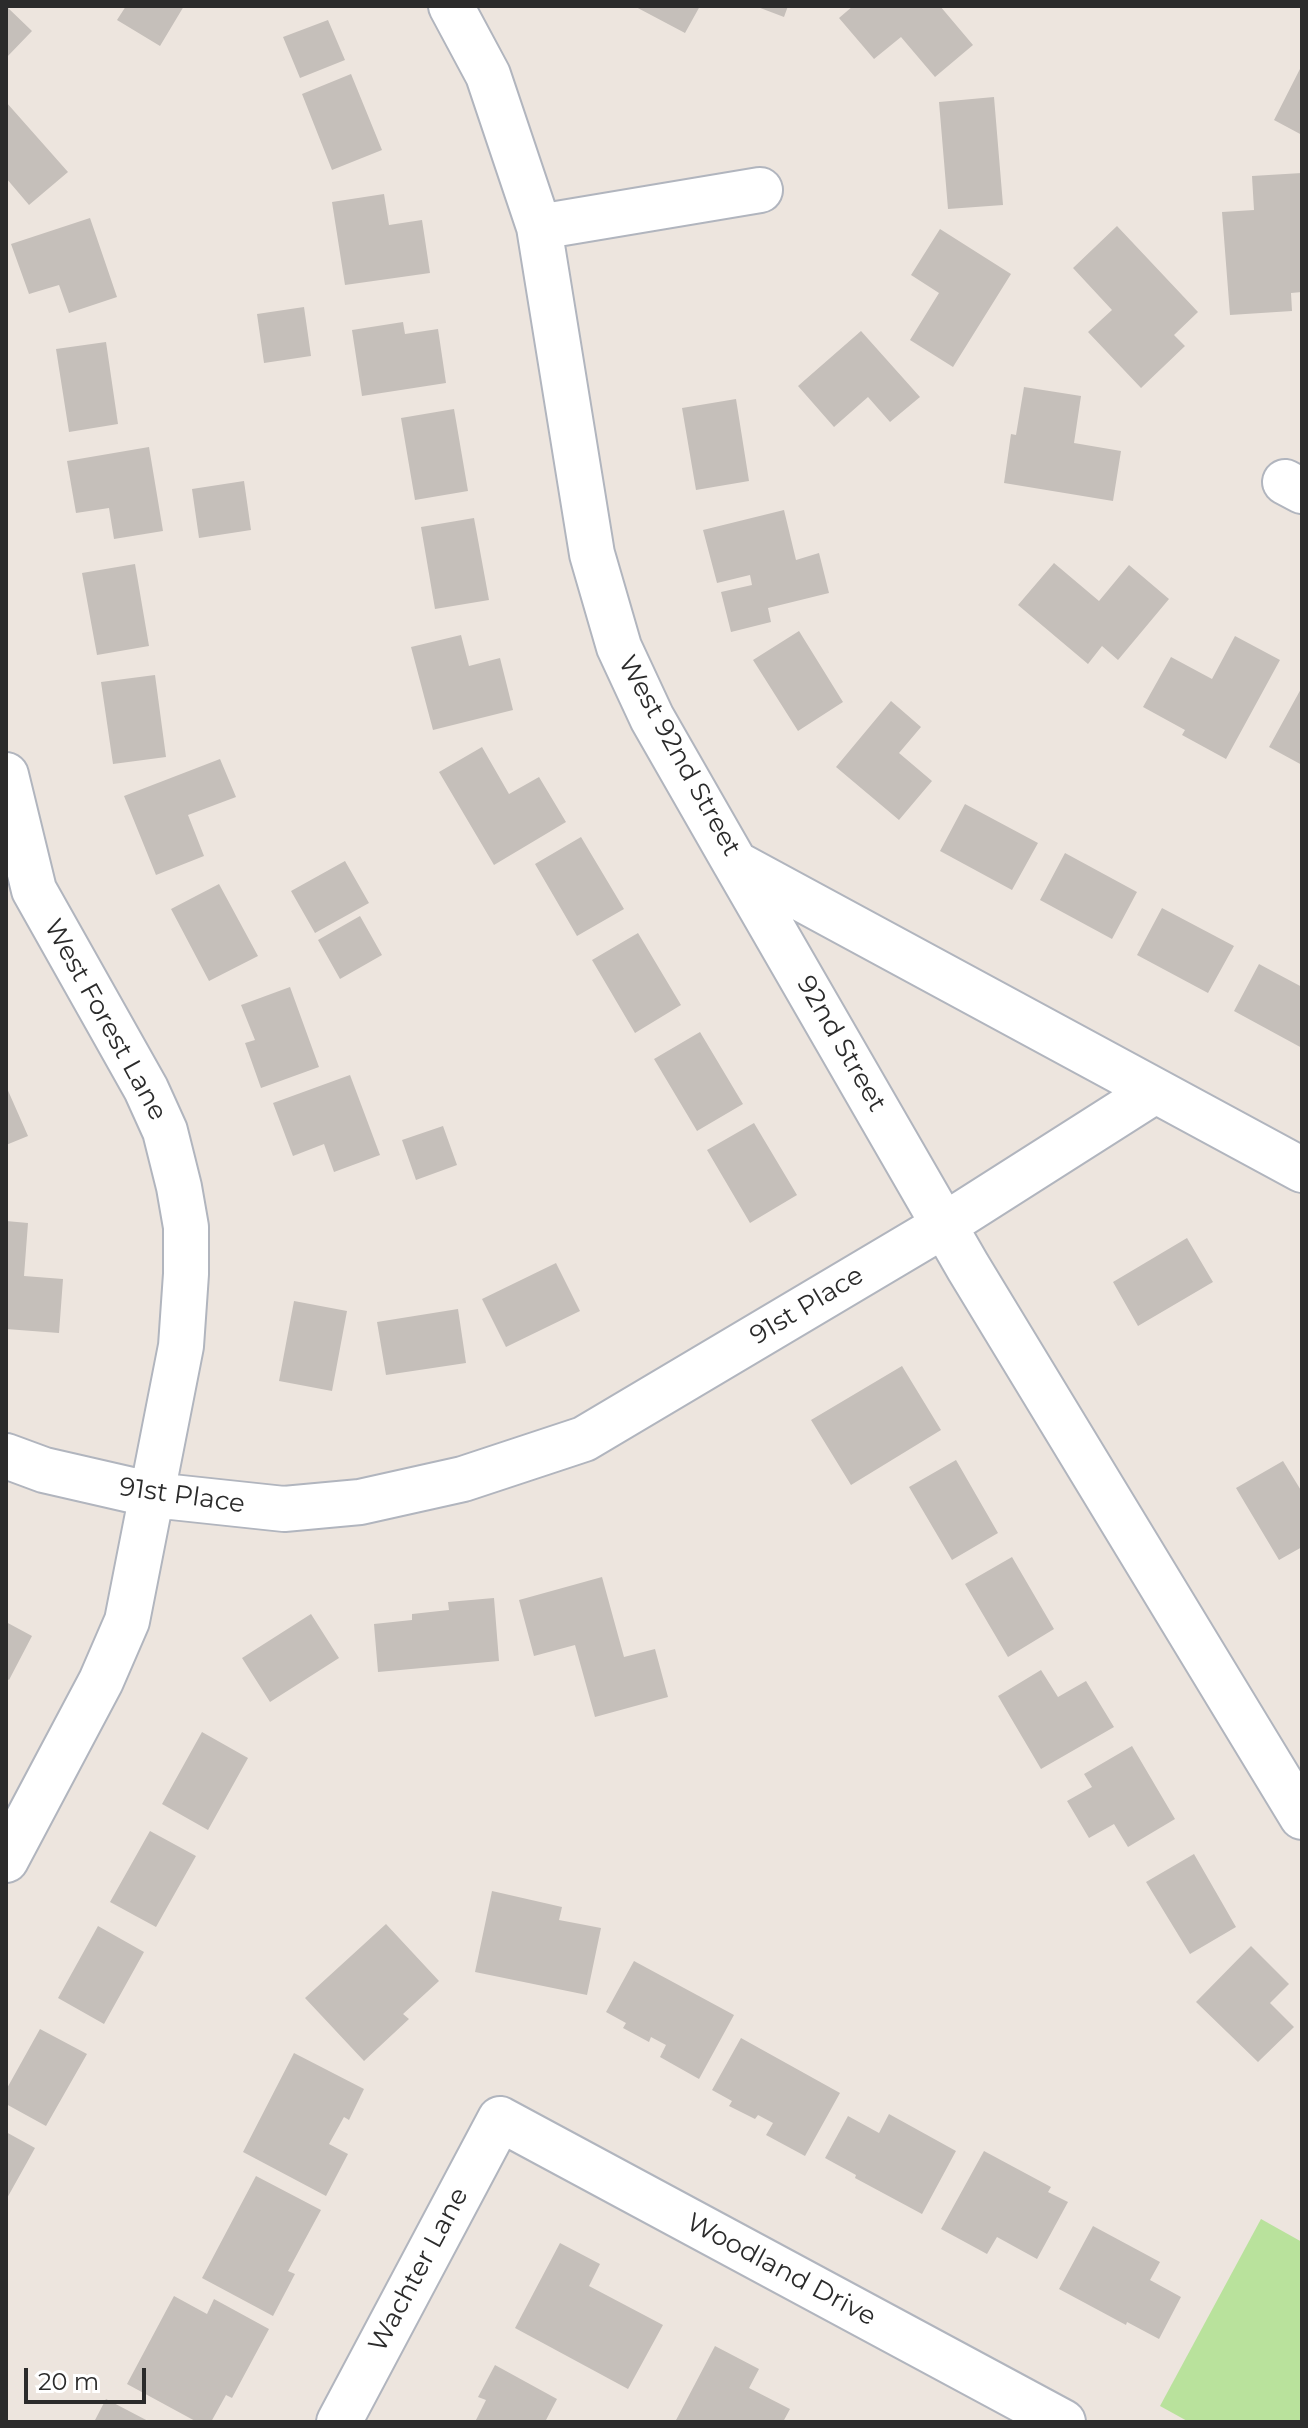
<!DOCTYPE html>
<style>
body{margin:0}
#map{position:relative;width:1308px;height:2428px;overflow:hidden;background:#ede5de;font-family:Montserrat,sans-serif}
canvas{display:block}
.frame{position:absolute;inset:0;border:8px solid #2b2b2b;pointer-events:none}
.scale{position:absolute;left:24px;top:2368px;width:122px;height:36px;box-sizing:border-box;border:4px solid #2b2b2b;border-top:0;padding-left:10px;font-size:24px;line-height:28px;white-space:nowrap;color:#2b2b2b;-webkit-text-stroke:6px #fff;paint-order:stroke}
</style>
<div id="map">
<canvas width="1308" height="2428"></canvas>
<div class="frame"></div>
<div class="scale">20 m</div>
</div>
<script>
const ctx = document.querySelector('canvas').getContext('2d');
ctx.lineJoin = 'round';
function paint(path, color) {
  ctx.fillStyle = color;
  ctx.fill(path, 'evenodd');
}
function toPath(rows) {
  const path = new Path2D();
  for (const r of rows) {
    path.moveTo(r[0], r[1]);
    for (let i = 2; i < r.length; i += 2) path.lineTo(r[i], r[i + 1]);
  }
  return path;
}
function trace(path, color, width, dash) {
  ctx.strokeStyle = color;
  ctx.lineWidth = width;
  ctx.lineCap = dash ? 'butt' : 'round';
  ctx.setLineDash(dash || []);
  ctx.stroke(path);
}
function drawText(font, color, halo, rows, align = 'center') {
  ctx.font = font + ' Montserrat,sans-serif';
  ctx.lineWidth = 7;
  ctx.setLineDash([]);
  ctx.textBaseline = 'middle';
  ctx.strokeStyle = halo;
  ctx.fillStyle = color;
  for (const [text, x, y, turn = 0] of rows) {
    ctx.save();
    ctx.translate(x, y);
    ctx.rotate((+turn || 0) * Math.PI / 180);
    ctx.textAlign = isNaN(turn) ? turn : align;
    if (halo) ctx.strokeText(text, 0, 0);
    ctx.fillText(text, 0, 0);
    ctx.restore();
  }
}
const green = toPath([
 [1261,2219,1302,2242,1302,2422,1189,2422,1160,2406]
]);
const building = toPath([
 [6,6,32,31,6,58],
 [126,6,184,6,160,46,117,20],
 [634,6,700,6,685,33],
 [755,6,788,6,784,17],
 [853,6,940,6,973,45,935,77,901,37,874,59,839,18],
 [328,20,345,60,300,78,283,37],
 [1302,65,1302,135,1274,120],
 [351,74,382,150,332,170,302,94],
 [994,97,1003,205,948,209,939,102],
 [6,102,68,172,29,205,6,178],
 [1302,173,1302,292,1291,293,1292,311,1230,315,1222,212,1254,210,1252,176],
 [384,194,389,225,422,220,430,273,345,285,332,202],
 [90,218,117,297,69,313,59,285,29,294,11,244],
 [1117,226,1198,312,1174,335,1185,346,1141,388,1088,332,1112,310,1073,268],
 [940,229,1011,274,953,367,910,340,939,293,911,275],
 [304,307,311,356,264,363,257,314],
 [403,322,405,334,438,329,446,383,362,396,352,330],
 [861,331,920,397,890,422,868,397,834,427,798,386],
 [106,342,118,424,69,432,56,349],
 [1024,387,1081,396,1074,443,1121,451,1113,501,1004,483,1011,434,1016,435],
 [736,399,749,481,696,490,682,408],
 [454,409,468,491,415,500,401,418],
 [149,447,163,531,114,539,109,508,76,513,67,461],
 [244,481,251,530,199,538,192,489],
 [784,510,796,560,819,553,829,593,768,608,771,622,731,632,721,592,752,585,750,575,717,583,703,530],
 [474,518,489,600,435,609,421,527],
 [1054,563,1099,601,1129,565,1169,599,1118,660,1102,646,1088,664,1018,605],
 [135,564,149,646,97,655,82,573],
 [799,631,843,702,798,731,753,660],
 [461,635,469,666,500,658,513,710,433,730,411,647],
 [1235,636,1280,660,1226,759,1182,735,1185,730,1143,707,1171,657,1212,679],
 [155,675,166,757,113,764,101,682],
 [1302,687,1302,765,1269,747],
 [891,701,921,727,899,753,932,781,899,820,836,767],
 [482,747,509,794,539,777,566,822,494,865,439,772],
 [220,759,236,797,188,815,204,856,156,875,124,796],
 [965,804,1038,843,1012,890,940,851],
 [581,837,624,909,577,936,535,864],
 [1065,853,1137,892,1112,939,1040,900],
 [345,861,369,903,315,933,291,891],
 [219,884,258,956,209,981,171,909],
 [1162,908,1234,946,1208,993,1137,955],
 [360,916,382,955,340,979,318,940],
 [638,933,681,1005,635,1033,592,960],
 [1259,964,1302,987,1302,1048,1234,1011],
 [290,987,319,1067,261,1088,245,1043,255,1040,241,1005],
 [700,1032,743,1104,697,1131,654,1059],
 [350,1075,380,1155,334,1172,324,1144,293,1156,273,1103],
 [6,1086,28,1136,6,1145],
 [754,1123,797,1195,750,1223,707,1150],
 [443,1126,457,1165,416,1180,402,1140],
 [6,1221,28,1223,24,1276,63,1279,59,1333,6,1329],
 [1187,1238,1213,1282,1138,1326,1113,1282],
 [556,1263,580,1311,506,1347,482,1299],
 [294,1301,347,1311,332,1391,279,1381],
 [458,1309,466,1363,386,1375,377,1322],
 [902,1366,941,1430,851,1485,811,1420],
 [956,1460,998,1533,952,1560,909,1487],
 [1283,1461,1302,1492,1302,1547,1279,1560,1236,1488],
 [1012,1557,1054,1629,1008,1657,965,1584],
 [602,1577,624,1657,655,1649,668,1697,595,1717,575,1645,534,1656,519,1600],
 [494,1598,499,1661,378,1672,374,1624,412,1620,412,1614,449,1610,448,1602],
 [311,1614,339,1658,270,1702,242,1658],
 [6,1622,32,1636,9,1680,6,1678],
 [1041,1670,1058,1697,1086,1681,1114,1727,1041,1769,998,1696],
 [202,1732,248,1758,208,1830,162,1804],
 [1132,1746,1175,1819,1128,1847,1114,1824,1089,1838,1067,1801,1092,1787,1084,1774],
 [150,1831,196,1856,156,1927,110,1902],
 [1194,1854,1236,1927,1190,1954,1146,1882],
 [492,1891,562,1907,559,1920,601,1928,587,1995,475,1972],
 [386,1924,439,1981,403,2014,409,2019,364,2061,305,1998],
 [98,1926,144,1952,104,2024,58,1998],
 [1251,1946,1289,1984,1270,2003,1294,2027,1258,2062,1196,2002],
 [634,1961,734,2015,699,2079,660,2057,666,2045,651,2037,649,2042,623,2028,626,2023,606,2012],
 [40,2029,87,2054,46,2126,6,2104,6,2090],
 [741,2038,840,2093,805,2156,766,2135,773,2123,758,2115,755,2119,729,2106,732,2101,712,2090],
 [294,2053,364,2089,349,2120,344,2117,329,2144,348,2154,326,2196,243,2152],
 [889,2114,956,2151,922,2214,855,2178,856,2175,825,2158,848,2116,879,2133],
 [6,2132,35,2148,6,2200],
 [984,2151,1051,2187,1048,2192,1068,2202,1037,2259,997,2237,987,2254,941,2229],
 [256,2176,321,2210,288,2271,295,2274,273,2316,202,2278],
 [1093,2226,1160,2262,1150,2280,1181,2297,1159,2339,1127,2322,1126,2325,1059,2289],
 [560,2243,600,2264,589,2286,663,2325,628,2389,515,2328],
 [174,2296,207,2314,214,2299,269,2329,232,2398,226,2395,211,2422,197,2422,127,2384],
 [715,2346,759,2369,749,2388,790,2409,783,2422,675,2422],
 [495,2365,557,2399,545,2422,475,2422,486,2400,478,2397],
 [106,2399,150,2422,94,2422]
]);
const minor = toPath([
 [451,6,488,75,539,227,592,554,619,647,652,718,735,863,1302,1170],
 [539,227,760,190],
 [1285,482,1302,491],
 [6,775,34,890,146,1089,165,1131,179,1187,186,1227,186,1274,181,1346,127,1621,101,1681,6,1860],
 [735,863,968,1267,1302,1817],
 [6,1456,44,1470,153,1495,284,1509,360,1502,463,1479,584,1439,946,1224,1155,1091],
 [339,2422,500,2119,1063,2422]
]);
const streetNames = [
 ["West 92nd Street",679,756,61],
 ["West Forest Lane",105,1020,61],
 ["92nd Street",841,1044,60],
 ["91st Place",807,1306,-31],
 ["91st Place",182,1496,8],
 ["Wachter Lane",419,2270,-62],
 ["Woodland Drive",781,2270,28]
];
paint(green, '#b9e29c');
paint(building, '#c5bfba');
trace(minor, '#b1b5be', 48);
trace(minor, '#fff', 44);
drawText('26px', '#2b2b2b', '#fff', streetNames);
</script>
